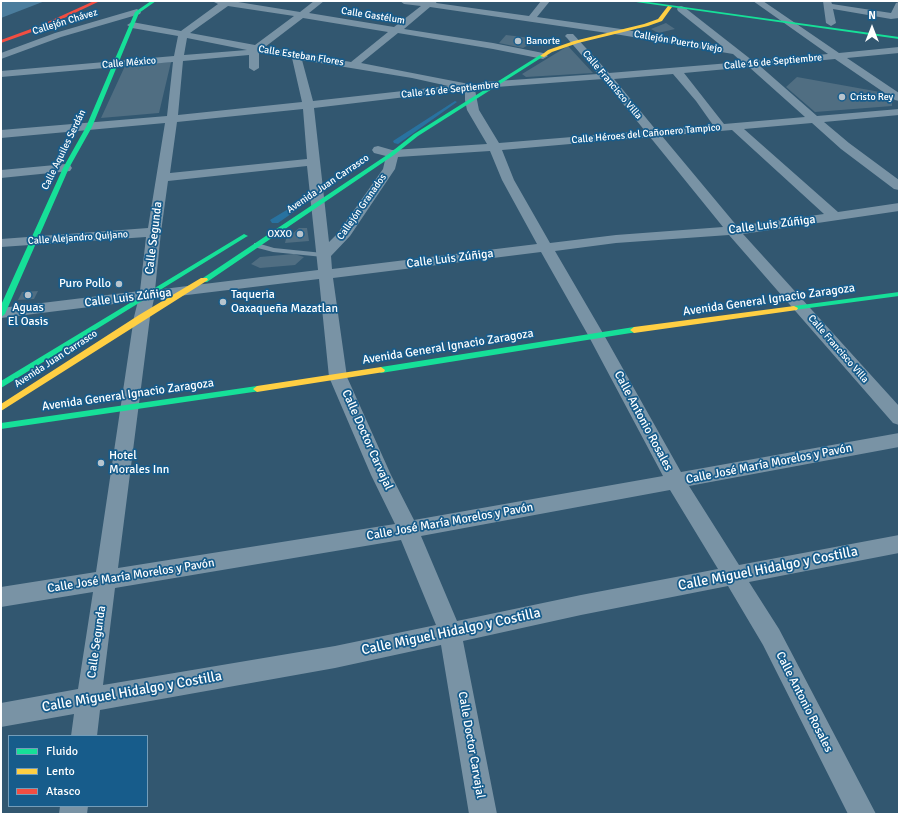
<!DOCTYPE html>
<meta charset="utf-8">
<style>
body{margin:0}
#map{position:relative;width:900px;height:815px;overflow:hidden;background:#325770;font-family:Signika,sans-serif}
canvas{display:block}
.frame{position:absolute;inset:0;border:2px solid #fff;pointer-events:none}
.legend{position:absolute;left:8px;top:735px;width:140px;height:72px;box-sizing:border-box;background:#175c8b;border:1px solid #749db9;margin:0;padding:5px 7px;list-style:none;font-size:12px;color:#fff}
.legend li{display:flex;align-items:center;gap:8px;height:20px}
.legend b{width:20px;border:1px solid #749db9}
.north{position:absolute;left:852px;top:8px;width:40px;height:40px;-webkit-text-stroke:3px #175c8b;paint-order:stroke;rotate:0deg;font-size:11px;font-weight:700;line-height:16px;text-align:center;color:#fff}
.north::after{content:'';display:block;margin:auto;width:14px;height:18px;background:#fff;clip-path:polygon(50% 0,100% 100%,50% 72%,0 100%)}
</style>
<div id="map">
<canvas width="900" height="815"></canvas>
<div class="frame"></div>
<ul class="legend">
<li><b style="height:5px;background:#16e098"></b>Fluido</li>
<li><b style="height:5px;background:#ffcf43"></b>Lento</li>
<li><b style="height:5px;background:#f24e42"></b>Atasco</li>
</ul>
<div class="north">N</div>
</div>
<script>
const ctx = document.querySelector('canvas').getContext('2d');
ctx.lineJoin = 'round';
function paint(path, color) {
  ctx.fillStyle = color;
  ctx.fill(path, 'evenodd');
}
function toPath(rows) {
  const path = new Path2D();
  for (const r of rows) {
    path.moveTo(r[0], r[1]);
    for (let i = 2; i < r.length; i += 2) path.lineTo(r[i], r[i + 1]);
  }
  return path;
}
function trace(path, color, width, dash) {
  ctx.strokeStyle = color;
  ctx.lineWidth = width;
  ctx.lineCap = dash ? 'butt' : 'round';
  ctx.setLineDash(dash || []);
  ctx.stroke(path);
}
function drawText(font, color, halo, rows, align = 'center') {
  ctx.font = font + ' Signika,sans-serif';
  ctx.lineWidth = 3.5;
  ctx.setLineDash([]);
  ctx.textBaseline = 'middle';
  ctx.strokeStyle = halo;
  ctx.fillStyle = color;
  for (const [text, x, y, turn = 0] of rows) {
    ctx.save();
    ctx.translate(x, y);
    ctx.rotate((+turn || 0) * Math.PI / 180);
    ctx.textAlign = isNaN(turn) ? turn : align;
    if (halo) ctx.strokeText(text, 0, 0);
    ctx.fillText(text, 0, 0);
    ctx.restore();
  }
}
const green = toPath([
 [455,101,457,102,398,144,394,143,393,141],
 [305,199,311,200,278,223,272,223,270,220]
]);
const water = toPath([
 [1,1,45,1,1,18]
]);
const building = toPath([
 [666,23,675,29,658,33,651,29],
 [506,35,539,39,523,48,499,43],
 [568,46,593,73,526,77,522,74],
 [171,62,159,113,101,118,125,66],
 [797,77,880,92,892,103,892,106,815,112,786,87],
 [299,228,307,228,309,241,285,243,286,239],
 [294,254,304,257,295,265,260,268,251,264,260,257],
 [38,291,34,299,18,300,22,292]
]);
const lane = toPath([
 [254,243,257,243,274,248,323,253,327,255,323,257,273,252,254,247,254,243]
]);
const street = toPath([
 [212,1,232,1,300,12,314,1,324,1,309,13,394,27,421,6,404,4,400,1,437,1,436,3,529,16,541,1,550,1,537,17,621,29,723,47,678,11,677,9,678,7,681,6,684,7,753,61,828,54,753,1,763,1,839,53,899,47,899,53,847,58,899,93,899,101,895,100,835,59,760,66,817,116,899,109,899,115,824,122,849,143,899,180,899,190,894,189,841,149,812,123,744,129,838,212,899,203,899,211,743,234,899,406,899,425,893,423,729,235,616,243,555,251,604,335,681,472,899,433,899,447,689,486,739,565,899,535,899,553,749,582,779,629,876,814,848,814,763,645,728,586,581,615,463,641,497,814,469,814,441,645,335,668,100,710,97,736,71,736,74,714,1,727,1,703,78,689,93,592,1,607,1,587,96,572,134,317,138,301,1,318,1,308,140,291,146,237,1,247,1,239,148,228,165,123,1,138,1,130,167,116,173,62,1,77,1,71,174,56,178,36,132,28,127,25,132,22,181,31,218,4,212,1],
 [228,6,294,16,255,45,190,33,228,6],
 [430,7,621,35,733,54,742,62,609,73,573,34,567,34,565,36,567,38,598,74,483,82,478,85,483,88,603,79,645,131,499,143,479,110,474,85,361,63,398,33,493,49,543,59,548,56,543,53,493,43,404,29,430,7],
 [303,18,388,32,351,62,265,47,303,18],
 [187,38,247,50,184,55,187,38],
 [259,52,292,58,302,102,178,115,183,61,249,55,249,68,254,71,259,68,259,52],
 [302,60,412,78,448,86,313,101,302,60],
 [749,67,805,117,724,124,684,73,749,67],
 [673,74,696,101,713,125,656,130,614,79,673,74],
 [461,88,465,89,465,100,467,110,487,144,392,150,378,146,374,147,372,150,374,153,386,156,383,169,338,233,329,242,314,108,456,91,461,88],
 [303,109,307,159,170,173,177,122,303,109],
 [732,130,824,214,737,226,662,136,732,130],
 [650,137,723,227,616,235,550,243,514,180,502,150,650,137],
 [490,151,502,180,537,244,332,269,331,256,350,236,395,169,398,157,490,151],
 [307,166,318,270,155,290,161,232,168,181,307,166],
 [541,252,588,335,663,476,414,520,391,475,347,377,333,278,541,252],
 [319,279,329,377,371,475,395,524,118,568,150,317,154,299,319,279],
 [670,490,718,569,581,595,457,621,421,536,670,490],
 [401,540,436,625,335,646,103,685,115,588,401,540],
 [823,1,831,1,832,4,891,13,896,3,899,2,899,18,891,19,833,9,836,23,831,26,826,23,823,1],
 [137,9,141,12,140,14,61,37,1,59,1,53,55,33,137,9],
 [66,164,70,165,72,168,70,171,1,178,1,170,66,164],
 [60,806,88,806,87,814,59,814,60,806]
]);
const fast = toPath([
 [151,1,156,1,139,13,92,127,69,168,5,314,1,317,1,305,63,168,86,127,135,12,151,1],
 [629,1,641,1,899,37,899,39,629,1],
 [540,55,544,56,418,136,394,155,207,282,201,282,200,280,390,153,414,134,540,55],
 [244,234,248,236,246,237,1,388,1,381,244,234],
 [899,292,899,296,794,310,790,308,794,306,899,292],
 [634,327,637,328,638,330,637,332,381,373,377,370,381,367,634,327],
 [257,386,260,387,261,389,260,391,1,429,1,423,257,386]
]);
const slow = toPath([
 [668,6,672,7,662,21,648,26,578,43,552,52,544,57,540,56,548,50,574,41,644,24,658,19,668,6],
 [201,278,207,278,208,280,1,411,1,404,139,315,201,278],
 [794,306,798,308,797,310,634,333,630,330,634,327,794,306],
 [381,367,385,370,384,372,257,392,253,389,257,386,381,367]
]);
const jam = toPath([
 [94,1,100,1,43,28,1,43,1,40,39,26,94,1]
]);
const markers = [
 [518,41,4,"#b7c4cd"],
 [842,97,4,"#b7c4cd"],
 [300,234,4,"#b7c4cd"],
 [119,284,4,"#b7c4cd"],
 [28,295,4,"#b7c4cd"],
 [223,302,4,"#b7c4cd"],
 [101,463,4,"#b7c4cd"]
];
const farStreetnames = [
 ["Calle Gastélum",373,16,9],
 ["Callejón Chávez",65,22,-17],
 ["Callejón Puerto Viejo",678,42,10],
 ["Calle Esteban Flores",301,56,9],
 ["Calle 16 de Septiembre",773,62,-5],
 ["Calle México",129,63,-5],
 ["Calle Francisco Villa",612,85,50],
 ["Calle 16 de Septiembre",450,90,-6],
 ["Calle Héroes del Cañonero Tampico",646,134,-5],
 ["Calle Aquiles Serdán",64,150,-64],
 ["Avenida Juan Carrasco",328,184,-34],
 ["Callejón Granados",362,207,-55],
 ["Calle Alejandro Quijano",78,238,-4],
 ["Calle Francisco Villa",838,349,49],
 ["Avenida Juan Carrasco",56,359,-33]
];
const farPoinames = [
 ["Banorte",526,41],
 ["Cristo Rey",850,97],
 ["OXXO",292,234,"right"]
];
const streetNames = [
 ["Calle Luis Zúñiga",772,225,-7],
 ["Calle Segunda",154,238,-83],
 ["Calle Luis Zúñiga",450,259,-7],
 ["Calle Luis Zúñiga",128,298,-7],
 ["Avenida General Ignacio Zaragoza",769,300,-8],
 ["Avenida General Ignacio Zaragoza",448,347,-9],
 ["Avenida General Ignacio Zaragoza",128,395,-8],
 ["Calle Antonio Rosales",643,421,62],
 ["Calle Doctor Carvajal",367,440,66],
 ["Calle José María Morelos y Pavón",769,464,-11],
 ["Calle José María Morelos y Pavón",450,522,-10],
 ["Calle José María Morelos y Pavón",131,576,-9],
 ["Calle Segunda",97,642,-82],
 ["Calle Antonio Rosales",804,702,63],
 ["Calle Doctor Carvajal",471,745,80]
];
const poiNames = [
 ["Puro Pollo",111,284,"right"],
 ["Taqueria",231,295],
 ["Oaxaqueña Mazatlan",231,309],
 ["Aguas",28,308,"center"],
 ["El Oasis",28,322,"center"],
 ["Hotel",109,456],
 ["Morales Inn",109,470]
];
const nearStreetnames = [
 ["Calle Miguel Hidalgo y Costilla",768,569,-11],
 ["Calle Miguel Hidalgo y Costilla",451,632,-12],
 ["Calle Miguel Hidalgo y Costilla",132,692,-10]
];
paint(green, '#2872a0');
paint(water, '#4b7d9d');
paint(building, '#506e82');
paint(lane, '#7993a5');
paint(street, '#7993a5');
paint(fast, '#16e098');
paint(slow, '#ffcf43');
paint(jam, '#f24e42');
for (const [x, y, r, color] of markers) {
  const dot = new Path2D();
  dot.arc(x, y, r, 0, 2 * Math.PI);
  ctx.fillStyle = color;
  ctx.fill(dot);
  trace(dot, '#175c8b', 1.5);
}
drawText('10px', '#fff', '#175c8b', farStreetnames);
drawText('10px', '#fff', '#175c8b', farPoinames, 'left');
drawText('12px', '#fff', '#175c8b', streetNames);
drawText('12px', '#fff', '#175c8b', poiNames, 'left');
drawText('14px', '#fff', '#175c8b', nearStreetnames);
</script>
